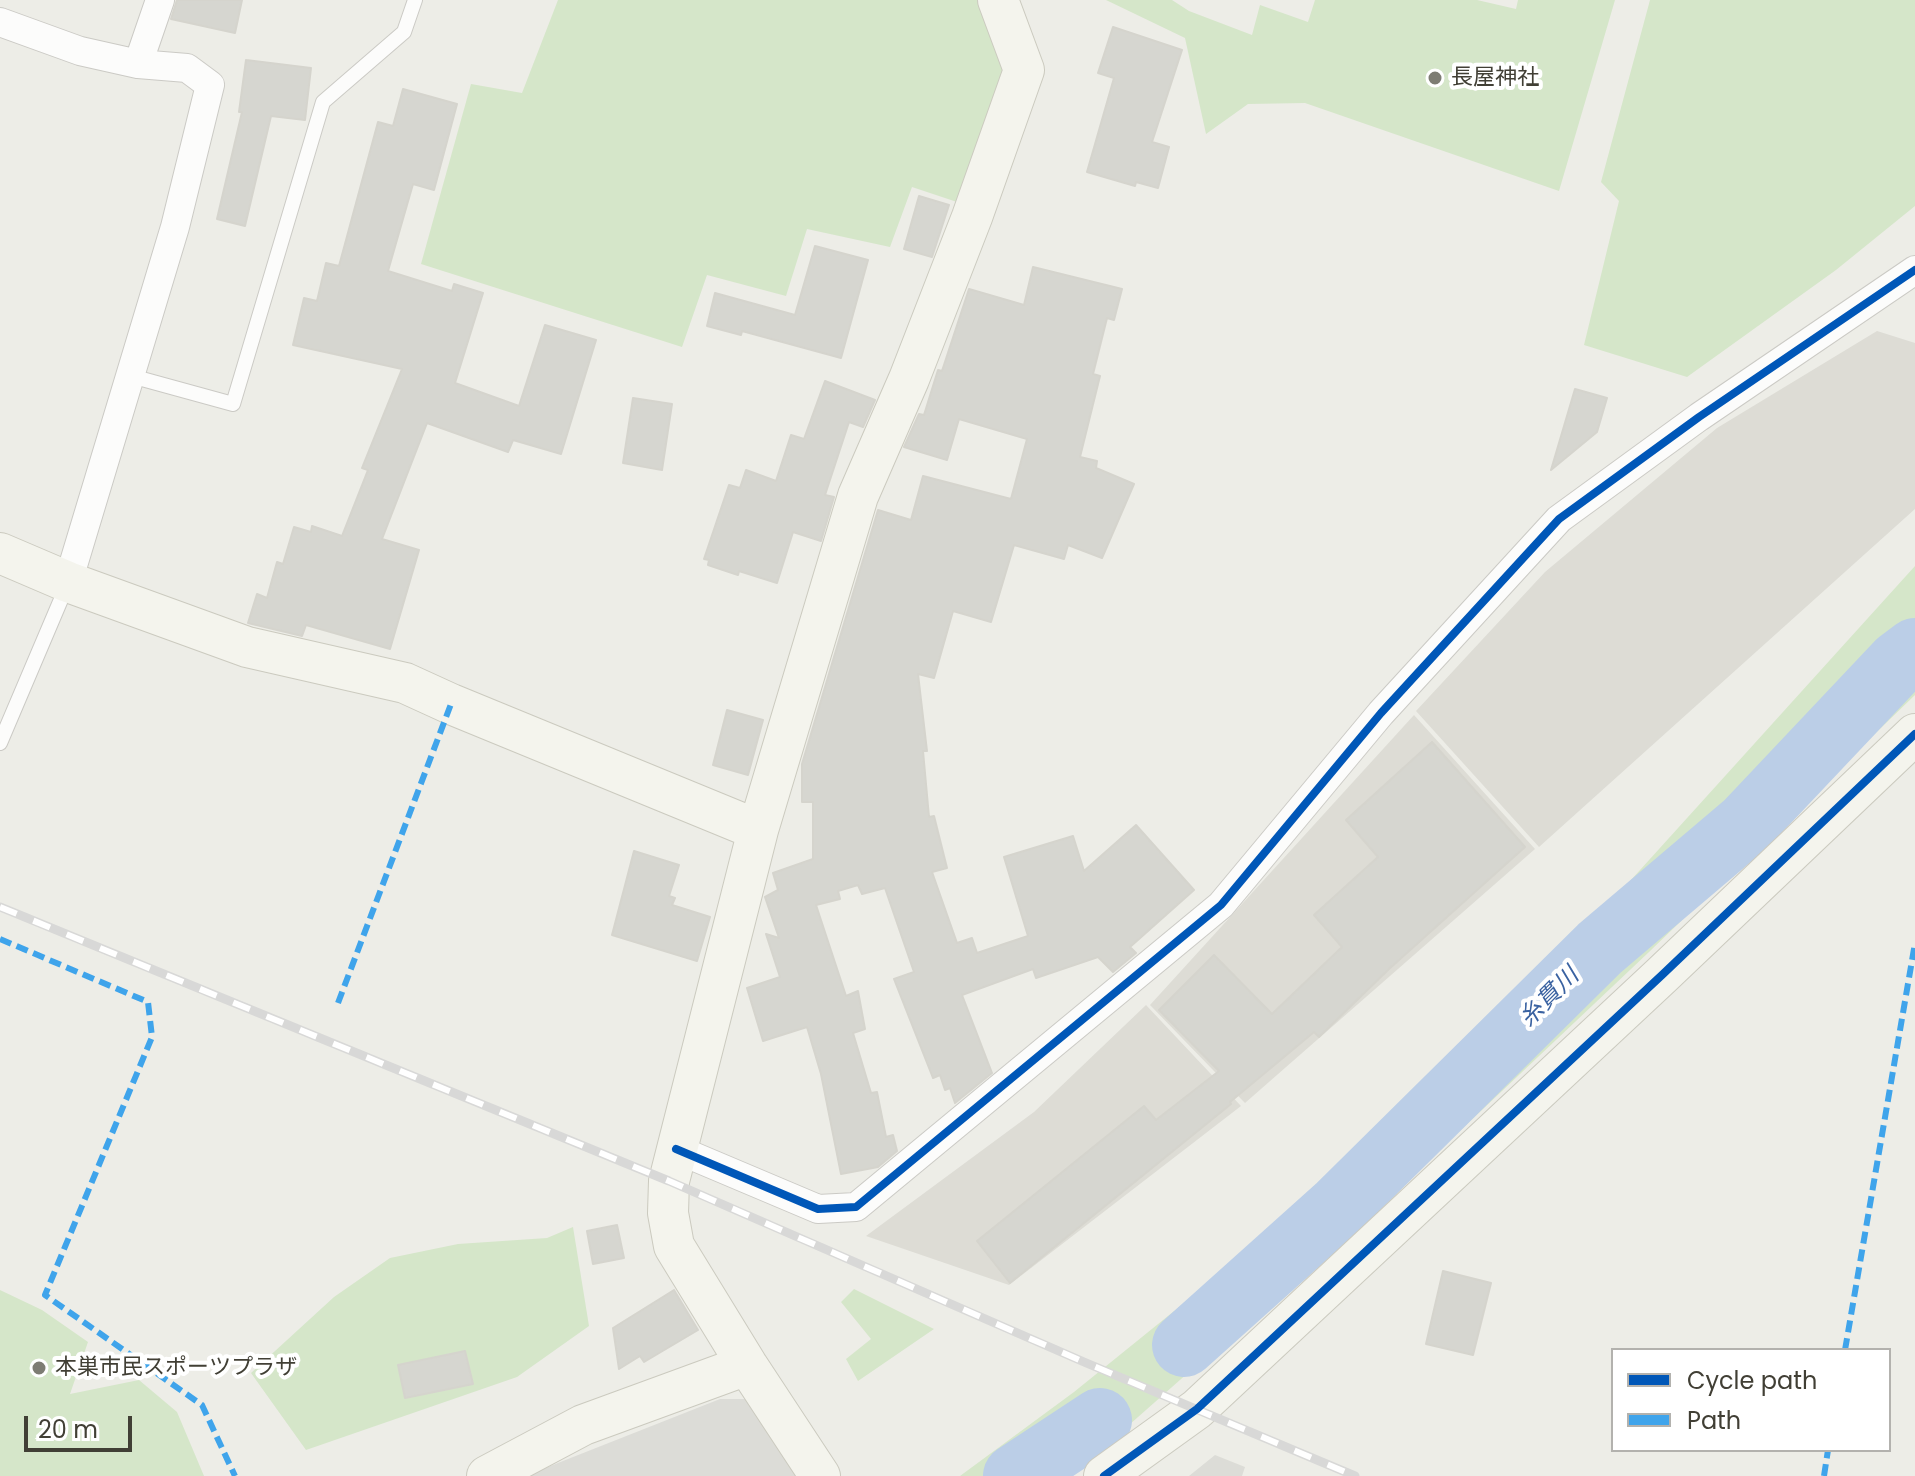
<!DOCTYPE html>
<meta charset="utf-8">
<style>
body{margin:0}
#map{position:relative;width:1915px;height:1476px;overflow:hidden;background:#edede7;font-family:Poppins,sans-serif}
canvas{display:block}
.legend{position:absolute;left:1611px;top:1348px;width:280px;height:104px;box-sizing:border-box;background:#fff;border:2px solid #b3b2ae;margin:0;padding:10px 14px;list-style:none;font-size:24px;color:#413f35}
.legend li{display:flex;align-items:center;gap:16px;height:40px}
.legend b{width:40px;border:2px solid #b3b2ae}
.scale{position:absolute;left:24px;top:1416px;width:108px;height:36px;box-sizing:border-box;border:4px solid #413f35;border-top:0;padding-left:10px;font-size:24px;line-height:28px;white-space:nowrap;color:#413f35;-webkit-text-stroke:6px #fff;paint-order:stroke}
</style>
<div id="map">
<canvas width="1915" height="1476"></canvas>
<ul class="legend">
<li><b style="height:10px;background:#0057b8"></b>Cycle path</li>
<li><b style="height:10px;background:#3fa4eb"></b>Path</li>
</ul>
<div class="scale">20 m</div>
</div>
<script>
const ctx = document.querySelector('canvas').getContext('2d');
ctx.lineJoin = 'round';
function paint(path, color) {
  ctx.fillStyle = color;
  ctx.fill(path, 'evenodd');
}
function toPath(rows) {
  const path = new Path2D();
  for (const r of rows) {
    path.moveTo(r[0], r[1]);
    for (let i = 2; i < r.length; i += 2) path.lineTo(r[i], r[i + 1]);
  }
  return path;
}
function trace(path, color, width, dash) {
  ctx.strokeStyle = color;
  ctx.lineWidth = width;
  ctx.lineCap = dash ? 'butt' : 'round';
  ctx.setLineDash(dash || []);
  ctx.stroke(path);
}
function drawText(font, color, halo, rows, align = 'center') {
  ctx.font = font + ' Poppins,"Noto Sans JP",sans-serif';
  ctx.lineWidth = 8;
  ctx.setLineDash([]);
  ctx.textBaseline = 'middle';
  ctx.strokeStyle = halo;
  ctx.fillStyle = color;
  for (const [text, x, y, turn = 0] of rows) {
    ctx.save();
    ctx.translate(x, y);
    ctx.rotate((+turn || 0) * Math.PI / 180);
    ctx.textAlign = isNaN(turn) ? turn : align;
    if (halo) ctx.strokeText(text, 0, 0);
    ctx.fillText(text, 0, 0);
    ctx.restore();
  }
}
const industrial = toPath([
 [1877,331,1915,343,1915,509,1539,847,1416,711,1545,572,1717,428],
 [1414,715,1535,849,1245,1103,1150,1005],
 [1146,1005,1241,1106,1009,1285,866,1236,1034,1112]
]);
const green = toPath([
 [558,0,977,0,1001,43,1006,72,969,206,912,187,890,247,807,229,786,296,707,275,682,347,421,264,471,84,522,93],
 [1106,0,1172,0,1189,11,1252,35,1260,5,1308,22,1315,0,1477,0,1516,9,1518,0,1615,0,1559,191,1305,103,1248,104,1206,134,1185,38],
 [1650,0,1915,0,1915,206,1836,270,1687,377,1584,345,1619,201,1601,182],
 [1915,566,1915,695,1649,952,1428,1161,1112,1440,1061,1476,960,1476,1074,1392,1210,1282,1376,1129,1593,922],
 [573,1227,589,1326,517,1377,306,1450,251,1373,334,1297,390,1258,458,1244,547,1238],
 [854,1289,934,1329,858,1381,846,1359,871,1339,841,1302],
 [0,1290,42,1310,88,1342,70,1394,139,1380,177,1412,204,1476,0,1476]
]);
const parking = toPath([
 [720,1399,752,1399,800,1476,525,1476],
 [1215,1455,1245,1467,1242,1476,1189,1476]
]);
const river = toPath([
 [1184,1345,1339,1206,1600,948,1746,824,1899,662,1915,650],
 [1015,1476,1100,1420]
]);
const building = toPath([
 [177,0,242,0,235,33,171,19,177,0],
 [1113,27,1182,50,1152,142,1169,147,1158,188,1136,182,1135,186,1087,172,1114,78,1098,73,1113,27],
 [246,60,311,68,305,120,271,116,245,226,217,219,242,112,239,112,246,60],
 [403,89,457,104,434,190,413,184,388,271,452,291,454,284,483,293,455,383,519,406,545,325,596,340,561,454,513,440,508,452,427,423,382,539,419,550,390,649,306,625,302,636,248,623,257,594,267,598,277,562,283,564,294,527,311,532,312,526,342,536,368,470,362,468,402,369,293,345,304,298,317,301,326,263,339,266,378,122,393,126,403,89],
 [919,196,949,205,932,257,904,249,919,196],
 [815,246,868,260,841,358,742,331,741,335,707,326,715,293,795,315,815,246],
 [1033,267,1122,289,1114,320,1107,318,1093,374,1100,376,1080,457,1097,461,1096,468,1134,484,1102,558,1068,545,1064,559,1014,545,991,622,953,611,934,678,918,674,927,751,923,751,929,817,934,816,947,868,932,872,957,943,972,938,977,953,1028,936,1004,857,1073,836,1084,871,1136,825,1194,890,1130,947,1136,953,1113,972,1098,957,1036,978,1033,969,962,995,992,1073,955,1103,950,1088,945,1090,940,1075,933,1078,894,979,914,972,885,888,862,894,858,885,838,891,840,899,816,905,846,996,858,991,865,1029,853,1033,871,1093,877,1092,886,1137,893,1135,897,1151,878,1167,841,1174,821,1074,807,1027,763,1041,747,988,780,977,766,934,779,938,765,897,778,890,773,873,813,859,813,802,802,802,802,764,878,510,911,520,923,476,1011,499,1027,439,959,419,947,460,904,447,919,414,924,415,938,370,942,371,969,289,1024,305,1033,267],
 [825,381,875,400,863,427,849,422,825,495,834,497,821,541,793,532,777,583,739,571,738,575,708,565,709,560,704,559,729,485,740,488,746,470,776,481,791,435,804,439,825,381],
 [1575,389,1607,398,1597,432,1551,470,1575,389],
 [633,398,672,404,662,470,623,463,633,398],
 [727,710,763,720,748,775,713,765,727,710],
 [1432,742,1525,847,1389,969,1319,1037,1314,1032,1230,1102,1231,1104,1010,1283,977,1241,1144,1106,1156,1120,1219,1071,1159,1010,1214,955,1272,1014,1342,947,1314,915,1378,857,1346,820,1432,742],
 [634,851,679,865,669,896,675,898,672,905,710,917,697,961,612,935,634,851],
 [617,1225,624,1258,593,1264,587,1231,617,1225],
 [1443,1271,1491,1283,1473,1355,1426,1344,1443,1271],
 [674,1290,698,1330,644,1362,640,1356,619,1369,613,1328,674,1290],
 [465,1351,473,1384,405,1398,398,1365,465,1351]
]);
const lane = toPath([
 [131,376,233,404,323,102,404,32,415,0],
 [0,743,68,583]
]);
const street = toPath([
 [0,22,80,51,138,64,187,68,210,85,175,227,68,582],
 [138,64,160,0],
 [676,1149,818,1209,856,1207,1221,905,1381,713,1559,519,1699,417,1915,270]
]);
const secondary = toPath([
 [0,553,68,582,247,647,405,683,451,704,758,830],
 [487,1476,583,1425,747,1365],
 [820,1476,747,1365,674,1246,668,1213,669,1181,758,830,858,496,909,379,972,217,1024,70,998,0],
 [1104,1476,1197,1409,1662,975,1915,734]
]);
const rail = toPath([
 [0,907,669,1181,1084,1362,1355,1476]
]);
const quiet = toPath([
 [0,939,148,1002,152,1037,45,1295,202,1405,235,1476],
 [338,1003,451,704],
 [1845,1350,1915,943],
 [1824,1476,1828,1450]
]);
const cycleway = toPath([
 [676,1149,818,1209,856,1207,1221,905,1381,713,1559,519,1699,417,1915,270],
 [1104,1476,1197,1409,1662,975,1915,734]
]);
const markers = [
 [1435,78,8,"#7d7c73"],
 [39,1368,8,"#7d7c73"]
];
const poiNames = [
 ["長屋神社",1451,78],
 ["本巣市民スポーツプラザ",55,1368]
];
const waterNames = [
 ["糸貫川",1550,998,-45]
];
paint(industrial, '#dddcd5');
paint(green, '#d5e6c9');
paint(parking, '#dcdcd7');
trace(river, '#bbcee7', 64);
paint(building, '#d6d6d0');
trace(building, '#d5d4cd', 2);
trace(lane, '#cbcac5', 16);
trace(street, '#cbcac5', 30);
trace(secondary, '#cbcabf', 42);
trace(lane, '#fcfcfb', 14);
trace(street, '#fcfcfb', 28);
trace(secondary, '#f4f4ed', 40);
trace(rail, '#d8d8d7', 9);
trace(rail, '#fff', 6, [18]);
trace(quiet, '#3fa4eb', 6, [12, 6]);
trace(cycleway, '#0057b8', 8);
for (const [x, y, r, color] of markers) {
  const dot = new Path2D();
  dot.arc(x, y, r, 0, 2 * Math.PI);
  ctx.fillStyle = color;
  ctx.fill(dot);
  trace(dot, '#fff', 3);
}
drawText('22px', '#413f35', '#fff', poiNames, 'left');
drawText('italic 24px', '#3a62a1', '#fff', waterNames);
</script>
